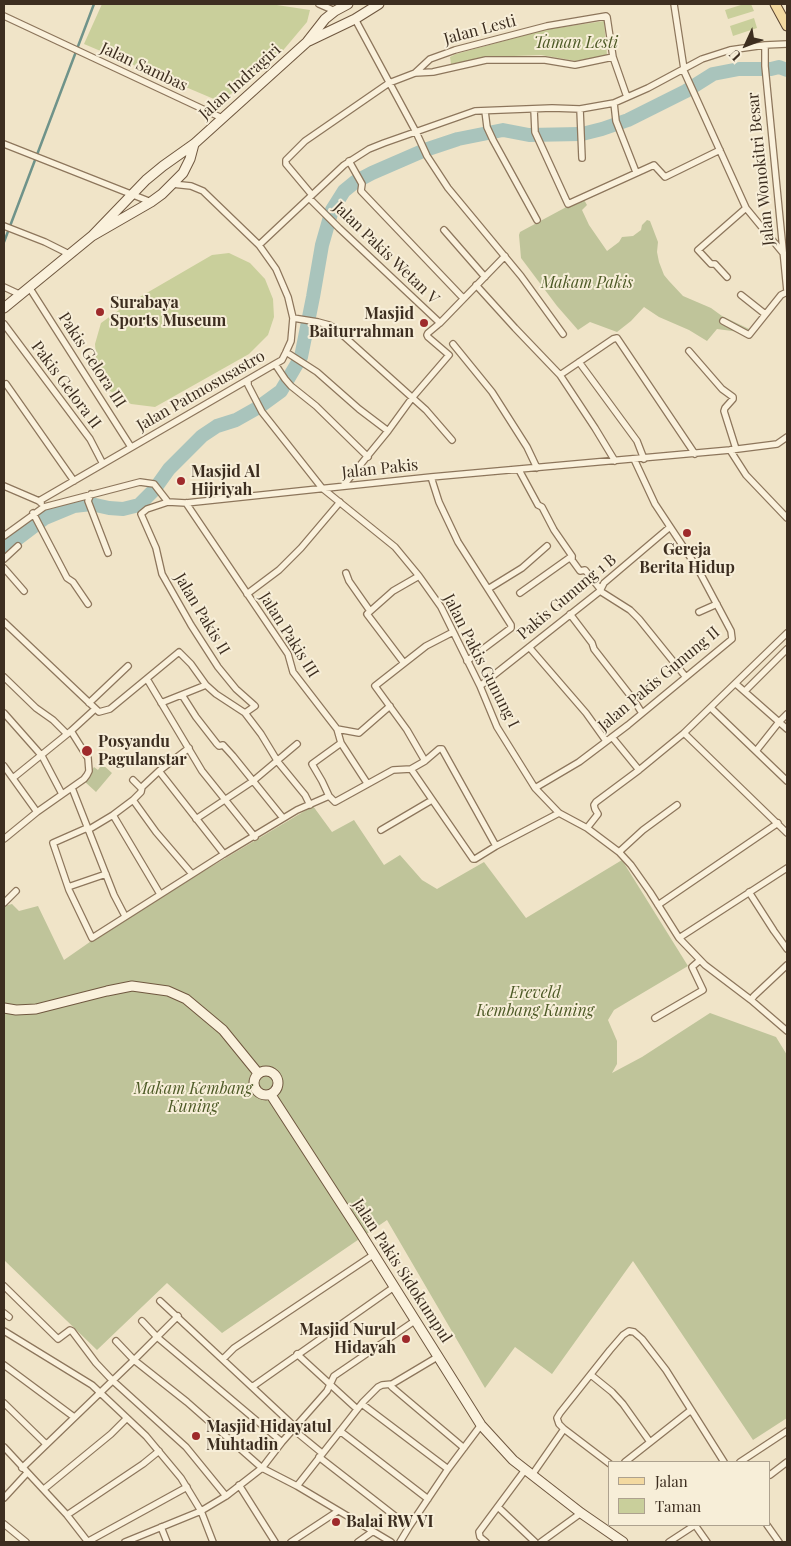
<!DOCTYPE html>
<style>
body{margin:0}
#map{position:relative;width:791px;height:1546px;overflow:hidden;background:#f0e4c8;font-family:"Playfair Display",serif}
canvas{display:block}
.frame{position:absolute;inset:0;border:5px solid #3d2e20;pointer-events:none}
.legend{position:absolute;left:608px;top:1461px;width:162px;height:65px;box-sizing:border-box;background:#f7eed8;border:1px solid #ada18e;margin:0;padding:6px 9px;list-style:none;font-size:15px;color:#3d2e20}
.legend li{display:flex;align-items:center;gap:10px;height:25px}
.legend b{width:25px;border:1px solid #ada18e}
.north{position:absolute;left:721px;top:20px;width:50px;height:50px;-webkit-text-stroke:4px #f7eed8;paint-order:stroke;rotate:227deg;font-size:14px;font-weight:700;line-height:20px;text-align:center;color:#3d2e20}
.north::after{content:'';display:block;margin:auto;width:18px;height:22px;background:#3d2e20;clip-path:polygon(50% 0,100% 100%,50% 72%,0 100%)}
</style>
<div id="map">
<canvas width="791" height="1546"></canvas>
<div class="frame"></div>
<ul class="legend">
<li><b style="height:6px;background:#f3d9a0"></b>Jalan</li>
<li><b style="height:14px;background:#c9cf9b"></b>Taman</li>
</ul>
<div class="north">U</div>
</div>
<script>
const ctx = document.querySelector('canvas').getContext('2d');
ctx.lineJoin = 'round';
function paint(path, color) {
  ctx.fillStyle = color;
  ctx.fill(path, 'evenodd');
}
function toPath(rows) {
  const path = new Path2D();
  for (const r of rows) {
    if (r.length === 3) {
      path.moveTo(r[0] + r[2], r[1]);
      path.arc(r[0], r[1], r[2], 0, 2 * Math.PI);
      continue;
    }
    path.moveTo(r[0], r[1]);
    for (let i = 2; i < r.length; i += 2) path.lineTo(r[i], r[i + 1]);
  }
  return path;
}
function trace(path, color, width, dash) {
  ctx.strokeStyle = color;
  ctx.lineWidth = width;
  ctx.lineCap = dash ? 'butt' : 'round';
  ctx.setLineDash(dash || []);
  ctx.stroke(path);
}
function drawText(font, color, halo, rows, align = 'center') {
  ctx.font = font + ' "Playfair Display",serif';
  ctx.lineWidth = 4;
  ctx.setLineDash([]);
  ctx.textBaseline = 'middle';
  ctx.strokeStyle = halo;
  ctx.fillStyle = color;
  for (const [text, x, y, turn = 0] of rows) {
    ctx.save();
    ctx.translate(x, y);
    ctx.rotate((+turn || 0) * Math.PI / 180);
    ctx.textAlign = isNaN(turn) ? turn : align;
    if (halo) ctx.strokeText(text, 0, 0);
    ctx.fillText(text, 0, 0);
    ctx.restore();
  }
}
const green = toPath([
 [102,4,270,4,310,10,307,22,280,54,221,102,84,44],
 [744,4,751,4,754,11,728,19,725,10],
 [754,18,757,28,733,36,730,26],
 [604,21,607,55,576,61,541,55,487,57,451,64,450,57,456,54,544,30],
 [229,253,250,263,265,279,273,299,274,317,268,335,249,354,155,407,131,404,110,391,97,370,95,344,101,323,126,305,212,255]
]);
const cemetery = toPath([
 [583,198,587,205,582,210,589,225,607,251,619,242,622,237,633,236,641,230,642,225,647,220,650,221,658,242,657,252,659,262,664,275,669,281,683,296,711,308,722,316,749,329,747,333,717,329,707,341,689,330,659,317,644,307,631,321,617,332,590,322,578,330,557,306,521,258,519,235,520,232],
 [102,764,112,773,96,792,84,781,94,767,98,770],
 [313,806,332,832,354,820,384,865,400,855,422,880,437,889,484,862,526,918,622,860,688,966,614,1010,608,1020,617,1041,617,1064,612,1073,642,1057,710,1013,776,1037,787,1055,787,1418,753,1440,633,1261,552,1374,515,1347,485,1388,387,1220,222,1333,167,1283,97,1350,4,1260,4,906,12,904,19,911,38,906,64,960,120,921]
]);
const stream = toPath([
 [4,242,94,4]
]);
const river = toPath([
 [582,134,602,129,628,120,686,91,713,74,739,69,771,69,779,67,787,70],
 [4,549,45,518,74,506,91,504,109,508,123,509,139,505,154,490,169,469,202,436,217,426,236,420,259,407,281,391,301,357,313,297,322,245,332,210,344,191,355,182,372,173,425,150,458,139,503,130,529,135,580,134]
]);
const street = toPath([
 [319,4,335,11],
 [674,4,684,69],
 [4,16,222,118],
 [355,19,416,132,427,156,448,188,521,276,563,334],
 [765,45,765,66,787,291],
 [683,69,746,208,783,253],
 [415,73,430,59,455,50,547,26,606,16,607,17,613,57,627,97],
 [614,103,616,121,636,172],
 [534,109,535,132,568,204,654,165,665,177,720,150],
 [580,109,582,158],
 [485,111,487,127,493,140,537,220],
 [4,144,151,202],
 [349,161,362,184,361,191,463,298],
 [312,195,286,164,286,160,305,141,389,83,415,73,433,72,486,60,545,60,575,65,613,57],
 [309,198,339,228,440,323],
 [4,226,45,242,69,254],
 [444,230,485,277],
 [259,245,344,165,369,149,384,143,475,111,552,108,580,109,614,103,648,88,702,59,730,50,765,45,787,44],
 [727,277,715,264,711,264,698,250,746,208],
 [476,285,515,328,560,375,595,428,615,461],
 [4,287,19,294],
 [29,287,131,447],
 [741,295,765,314],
 [293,318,318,322,329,325,337,330,426,410,452,440],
 [723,321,749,335,781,295,787,292],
 [4,324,90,439,103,464],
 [453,344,492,392,527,447,537,468],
 [689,351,722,389,733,397,733,399,725,408,724,411,736,449],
 [286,352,317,372,359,409,388,431],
 [579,362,637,441,644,459],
 [275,364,285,379,291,386,316,406,368,457],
 [560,375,613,339,617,338,695,454],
 [248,380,248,385,262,412,322,488,395,547,419,576,441,607,480,686,497,727,535,788,559,813,587,828,619,852,631,865,650,892,679,938,705,965,751,1000,787,1031],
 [6,384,74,481],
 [730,450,746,475,787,518],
 [519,470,538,505,542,507,554,530,572,556,572,560,580,571,585,570,601,590],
 [431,477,439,502,458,542,511,625,511,628,467,661],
 [4,486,39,501,41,503],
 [343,486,388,431,412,398,449,355,428,337,427,335,428,333,440,323,505,256],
 [91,494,88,501,108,553],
 [39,501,275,364,282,360,286,352,291,341,293,318,288,297,276,269,259,245,203,191,191,186,172,184],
 [168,502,147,509,141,514,156,548,162,574,191,625,218,667,236,689,254,705,255,706,245,713],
 [186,503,288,654,293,672,337,729,341,743,367,783],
 [33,513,67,578,73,582,88,604],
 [4,536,44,507,140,482,154,484,168,502,186,503,431,477,730,450,777,444,787,437],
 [4,559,18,546],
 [4,568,24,591],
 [346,573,349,581,370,611],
 [488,589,522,568,547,546],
 [600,591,630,610,639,619,685,676],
 [520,593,572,556],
 [247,594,279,570,301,548,340,502],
 [699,612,717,604],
 [570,614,592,643,594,649,633,699,642,713],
 [4,622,99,712,110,709,179,652,191,664,206,685,216,694,245,713,261,734,278,762,305,795,310,805],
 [529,647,586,713,606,741],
 [404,663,367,614,393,591,419,576],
 [4,677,36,708,53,720,67,734],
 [147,679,202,771,255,837],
 [736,684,787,729],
 [480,686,600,591,604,583,670,527],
 [745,691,787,649],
 [182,695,196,717,217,744,219,746,223,745,233,756,283,818],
 [89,703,128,666],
 [161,703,206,685],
 [711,708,787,781],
 [4,713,42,756,62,794],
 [337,729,359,733,390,706],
 [684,733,787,833],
 [612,737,639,770],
 [756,751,779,722,787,714],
 [425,761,407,730,375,686,426,646,453,632],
 [4,766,37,812],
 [411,769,473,859,475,859,496,846,559,813],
 [159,771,224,854],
 [13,778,71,731,95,709],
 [133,780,141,788],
 [72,788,114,895,125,916],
 [535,788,579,762,628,725,732,639,731,631,698,569,655,504,634,459],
 [329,796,322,781,312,764,341,743],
 [133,800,156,832,192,874],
 [113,815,160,894],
 [196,819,253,781,297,744],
 [87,828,53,843,69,890,92,938,224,854,297,810,329,796,335,802,393,770,411,769,425,761,439,749,442,749,496,846],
 [587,828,598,814,595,809,594,805,596,802,639,770,684,733,787,633],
 [88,830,113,815,133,800,141,792,142,787,159,771,189,748],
 [381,830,432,800],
 [4,839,37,812,84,779,87,775,89,771,88,758,71,731],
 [619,852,643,830,677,805],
 [68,887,106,874],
 [749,892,774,931,787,949],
 [4,903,16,891],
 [658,905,778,823],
 [679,938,787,868],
 [751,1000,754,996,787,965],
 [655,1018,703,990,692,967,700,960],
 [4,1286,58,1339,70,1330,72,1331,96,1363,112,1380,186,1447,226,1496],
 [160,1301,296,1428],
 [4,1313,9,1317],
 [142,1321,157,1337,282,1442],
 [4,1331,92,1385,146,1436,181,1478,201,1511,213,1542],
 [116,1341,134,1360,187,1402,262,1468,297,1486,391,1542],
 [297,1354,357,1409],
 [223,1359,234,1348,373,1255],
 [4,1365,74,1417],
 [591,1375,612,1392,623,1404,650,1442],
 [392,1384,391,1386,393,1388,464,1448],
 [252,1387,394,1287],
 [4,1403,46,1444],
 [362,1404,448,1469],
 [294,1430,322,1453],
 [340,1431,428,1499],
 [4,1447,67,1515,88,1542],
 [319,1457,409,1527],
 [625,1462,691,1410],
 [740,1462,787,1431],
 [610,1464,564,1429,559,1424,557,1418,560,1413,610,1350,623,1335,629,1331,634,1332,642,1339,666,1370,724,1462],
 [22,1468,134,1360,178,1316],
 [532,1475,564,1429],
 [770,1475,787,1462],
 [239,1485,275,1542],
 [297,1486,363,1402,378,1387,382,1385,392,1384,439,1356],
 [44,1489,111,1434,127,1418],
 [4,1498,27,1473],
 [498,1507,535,1542],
 [67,1515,143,1464,159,1451],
 [4,1524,26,1542],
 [695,1525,707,1542],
 [767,1525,779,1542],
 [161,1527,167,1542],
 [87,1542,187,1487],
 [125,1542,201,1511,226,1496,262,1468,282,1442,327,1391,334,1376,416,1320],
 [291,1542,338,1511],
 [358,1542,372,1532],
 [400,1542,409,1527,448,1469,481,1425],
 [486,1542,480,1537,479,1532,525,1470],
 [541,1542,581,1513],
 [669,1542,695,1525]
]);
const secondary = toPath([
 [309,41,355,19,379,4],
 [92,236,146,180,163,166,194,144,307,42,325,19,335,11,348,4],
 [4,308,92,236,151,202,162,194,183,173,190,159,194,144],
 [4,1008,16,1010,36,1009,107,991,132,986,168,991,186,999,223,1030,258,1073],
 [266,1083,12],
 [271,1095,361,1234,481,1425,513,1460,581,1513,623,1542]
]);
const primary = toPath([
 [775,4,787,26]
]);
const markers = [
 [100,312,5,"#9e2a2b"],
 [424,323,5,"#9e2a2b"],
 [181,481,5,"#9e2a2b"],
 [687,533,5,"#9e2a2b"],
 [87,751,6,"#9e2a2b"],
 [406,1339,5,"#9e2a2b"],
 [196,1436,5,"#9e2a2b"],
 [336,1522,5,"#9e2a2b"]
];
const streetNames = [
 ["Jalan Lesti",480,30,-15],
 ["Jalan Sambas",144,67,25],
 ["Jalan Indragiri",240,82,-42],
 ["Jalan Wonokitri Besar",761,169,-96],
 ["Jalan Pakis Wetan V",386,253,44],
 ["Pakis Gelora III",92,360,57],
 ["Pakis Gelora II",66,385,53],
 ["Jalan Patmosusastro",201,391,-30],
 ["Jalan Pakis",380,469,-6],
 ["Pakis Gunung 1 B",567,597,-40],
 ["Jalan Pakis II",202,614,59],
 ["Jalan Pakis III",289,635,58],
 ["Jalan Pakis Gunung I",481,661,63],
 ["Jalan Pakis Gunung II",659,679,-40],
 ["Jalan Pakis Sidokumpul",402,1271,57]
];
const parkNames = [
 ["Taman Lesti",576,43],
 ["Makam Pakis",587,283],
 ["Ereveld",535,993],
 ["Kembang Kuning",535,1011],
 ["Makam Kembang",193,1089],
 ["Kuning",193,1107]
];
const poiNames = [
 ["Surabaya",110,303],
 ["Sports Museum",110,321],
 ["Masjid",414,314,"right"],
 ["Baiturrahman",414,332,"right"],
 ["Masjid Al",191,472],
 ["Hijriyah",191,490],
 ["Gereja",687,550,"center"],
 ["Berita Hidup",687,568,"center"],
 ["Posyandu",98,742],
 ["Pagulanstar",98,760],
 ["Masjid Nurul",396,1330,"right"],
 ["Hidayah",396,1348,"right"],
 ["Masjid Hidayatul",206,1427],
 ["Muhtadin",206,1445],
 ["Balai RW VI",346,1522]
];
paint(green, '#c9cf9b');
paint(cemetery, '#bfc49a');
trace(stream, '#6f938a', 2.5);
trace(river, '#a9c4bc', 14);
trace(street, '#8d765c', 8);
trace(secondary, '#6f573f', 11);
trace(primary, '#5b4430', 11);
trace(street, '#faf1dc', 5.5);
trace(secondary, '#faf1dc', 9);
trace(primary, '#f3d9a0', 9);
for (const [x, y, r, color] of markers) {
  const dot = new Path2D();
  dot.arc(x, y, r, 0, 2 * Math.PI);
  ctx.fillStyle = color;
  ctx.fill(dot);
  trace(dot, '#f7eed8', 2);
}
drawText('16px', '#3d2e20', '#f7eed8', streetNames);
drawText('italic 16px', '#4d5a26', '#f7eed8', parkNames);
drawText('bold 16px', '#3d2e20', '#f7eed8', poiNames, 'left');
</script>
